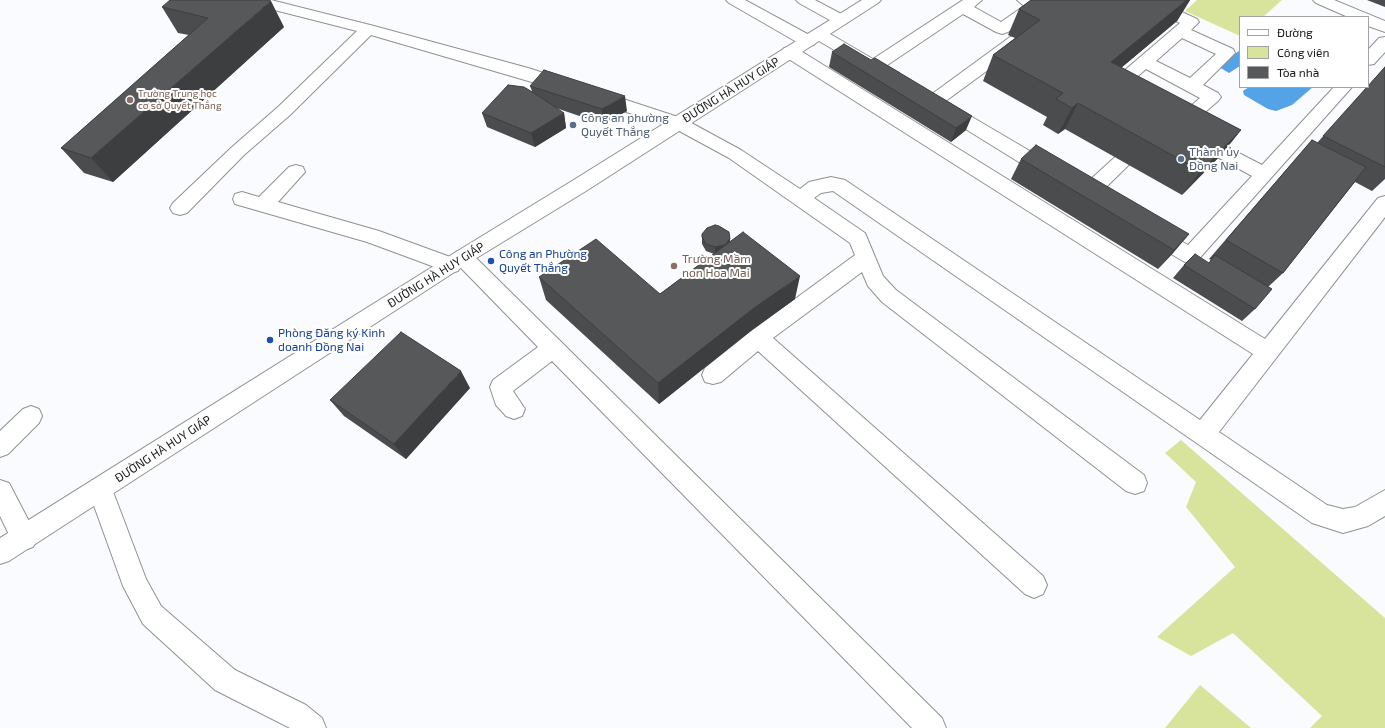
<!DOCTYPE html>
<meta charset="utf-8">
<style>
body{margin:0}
#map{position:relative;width:1385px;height:728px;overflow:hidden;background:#f9fbfe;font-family:"Exo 2",sans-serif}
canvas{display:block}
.legend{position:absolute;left:1239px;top:16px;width:130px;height:72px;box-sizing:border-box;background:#fff;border:1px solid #a3a3a3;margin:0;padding:5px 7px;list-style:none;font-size:12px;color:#18191a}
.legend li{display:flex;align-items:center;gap:8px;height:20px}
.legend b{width:20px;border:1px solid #a3a3a3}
</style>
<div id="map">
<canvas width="1385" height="728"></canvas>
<ul class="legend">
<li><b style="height:5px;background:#fff"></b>Đường</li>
<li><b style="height:11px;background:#d8e49c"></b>Công viên</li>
<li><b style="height:11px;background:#57585a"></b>Tòa nhà</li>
</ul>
</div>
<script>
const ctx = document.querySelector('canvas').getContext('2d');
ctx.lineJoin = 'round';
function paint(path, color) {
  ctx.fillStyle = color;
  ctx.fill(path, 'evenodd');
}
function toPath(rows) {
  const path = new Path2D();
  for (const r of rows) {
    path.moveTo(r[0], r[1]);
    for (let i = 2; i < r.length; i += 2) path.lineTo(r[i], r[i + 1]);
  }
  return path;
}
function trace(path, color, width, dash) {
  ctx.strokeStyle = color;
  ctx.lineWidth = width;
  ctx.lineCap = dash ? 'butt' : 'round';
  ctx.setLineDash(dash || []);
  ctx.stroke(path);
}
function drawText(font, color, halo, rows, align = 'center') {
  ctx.font = font + ' "Exo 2",sans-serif';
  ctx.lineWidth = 4;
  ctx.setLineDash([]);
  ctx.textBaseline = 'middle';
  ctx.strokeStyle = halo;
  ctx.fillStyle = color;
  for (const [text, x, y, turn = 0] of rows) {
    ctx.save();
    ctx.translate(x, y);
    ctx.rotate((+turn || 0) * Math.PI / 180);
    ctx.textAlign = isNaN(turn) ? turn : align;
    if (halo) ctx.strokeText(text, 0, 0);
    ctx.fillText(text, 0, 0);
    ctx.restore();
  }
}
const green = toPath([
 [1197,0,1282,0,1263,17,1240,17,1240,36,1185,11],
 [1181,440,1385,618,1385,728,1310,728,1322,716,1233,633,1191,656,1157,637,1235,567,1186,507,1196,482,1165,453],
 [1200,685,1251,728,1165,728]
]);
const water = toPath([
 [1240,50,1240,66,1229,73,1219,67],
 [1249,87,1313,87,1292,105,1276,111,1268,109,1244,95,1243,91]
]);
const minor = toPath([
 [244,0,271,0,374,26,528,68,572,82,574,86,572,90,566,92,371,35,290,115,244,155,187,213,180,215,173,213,170,208,173,203,232,147,278,107,357,31,247,3,244,0],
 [726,0,745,0,813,37,811,34,813,31,819,29,825,31,873,59,963,0,982,0,974,7,1001,22,1024,6,1017,0,1037,0,1043,5,1008,32,1002,34,996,32,963,14,886,66,899,73,901,77,899,81,893,82,887,81,868,70,866,67,861,66,814,38,816,41,814,45,808,46,802,45,729,3,726,0],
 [796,0,815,0,847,17,849,20,847,23,841,25,835,23,799,3,796,0],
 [1136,0,1156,0,1197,19,1199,22,1191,30,1233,49,1235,53,1203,85,1218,93,1221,97,1218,101,1182,132,1176,134,1170,132,1167,128,1170,124,1200,98,1146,69,1119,93,1117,97,1111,99,1105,97,1101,92,1104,88,1180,23,1139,3,1136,0],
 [1182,38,1216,54,1190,78,1156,61,1182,38],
 [1313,0,1334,0,1385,21,1385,32,1368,26,1368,17,1348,17,1316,3,1313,0],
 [1016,36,1022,37,1024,41,1022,45,943,103,950,104,1057,167,1059,172,1057,177,1050,179,1043,177,938,112,935,108,936,107,932,108,926,106,914,98,911,94,914,90,920,88,932,94,1010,37,1016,36],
 [1385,37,1385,52,1374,64,1368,65,1368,50,1379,38,1385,37],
 [790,47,796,48,1265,339,1378,198,1385,196,1385,217,1219,432,1327,505,1343,509,1355,507,1385,490,1385,516,1368,526,1343,533,1312,523,833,191,821,193,814,198,865,233,883,276,896,290,1144,475,1147,483,1144,491,1135,494,1126,491,882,302,868,286,862,272,773,338,1043,576,1047,585,1043,594,1034,598,1025,594,758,351,721,382,713,384,705,382,702,375,705,368,750,332,855,255,850,243,729,158,672,127,593,101,590,97,593,93,599,91,605,93,684,119,741,150,800,189,809,182,831,177,845,180,1200,420,1253,354,784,56,782,52,784,48,790,47],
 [1334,87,1352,87,1197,261,1190,264,1183,261,1144,238,1141,233,1144,228,1151,226,1158,228,1188,245,1252,176,1190,142,1187,138,1190,134,1196,132,1202,134,1262,165,1334,87],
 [1143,135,1149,137,1152,141,1149,145,1094,199,1087,201,1080,199,1078,194,1080,189,1137,137,1143,135],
 [296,165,303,167,305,172,278,202,379,231,453,258,456,252,463,249,470,252,942,718,946,728,912,728,552,361,513,391,525,409,522,416,514,419,506,416,496,405,490,387,493,380,538,347,460,267,458,271,451,273,367,242,235,204,233,199,235,194,242,192,259,197,289,167,296,165],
 [31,406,39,409,42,416,39,423,8,454,0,457,0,431,23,409,31,406],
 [100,478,109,481,146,579,161,606,235,670,306,705,322,718,326,728,290,728,215,690,143,624,123,586,88,489,91,481,100,478],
 [0,480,9,483,33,529,37,538,33,547,24,550,15,547,0,516,0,480]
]);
const major = toPath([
 [862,0,881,0,878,3,586,191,470,262,9,561,0,564,0,538,456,252,572,181,862,0]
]);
const wall = toPath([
 [1031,0,1190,0,1177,21,1121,68,1241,130,1221,155,1182,195,1065,129,1058,134,1043,125,1047,117,983,81,993,55,1015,38,1008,35,1019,9],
 [1367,0,1385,0,1385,7],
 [162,7,284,27,113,182,84,173,61,148,189,35,178,33],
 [832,52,966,130,951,142,829,67],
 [1385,67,1385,179,1372,191,1355,182,1283,273,1268,287,1255,309,1242,321,1173,278,1184,265,1209,263,1211,260,1209,259,1312,140,1317,143],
 [530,86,627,111,603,124,556,108,564,113,566,128,535,147,487,127,482,113,532,91],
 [1021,159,1189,234,1173,253,1158,269,1011,179],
 [702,237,730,239,730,242,795,299,752,330,659,404,546,300,539,277,660,294,714,254,706,251,702,244],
 [470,388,406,459,344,416,330,400]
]);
const shadedWall = toPath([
 [1187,0,1190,0,1177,21,1097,88,1111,62],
 [271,1,284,27,113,182,91,158],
 [625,96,627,111,603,124,602,109],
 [1078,103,1065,129,1058,134,1072,108],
 [564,113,566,128,535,147,531,133],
 [972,116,966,130,951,142,956,128],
 [1241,130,1221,155,1182,195,1201,171],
 [1189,234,1173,253,1158,269,1174,250],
 [730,239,730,246,715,254,715,247],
 [800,276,795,299,752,330,659,404,658,383,754,308],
 [461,371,470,388,406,459,394,444]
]);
const building = toPath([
 [170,0,267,0,271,1,91,158,61,148,208,18,162,7,170,0],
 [1031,0,1187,0,1111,62,1241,130,1201,171,1078,103,1072,108,1056,99,1063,93,993,55,1040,20,1019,9,1031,0],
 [844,44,871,60,875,58,972,116,956,128,832,52,844,44],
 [1385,67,1385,167,1323,136,1367,87,1368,87,1368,86,1385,67],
 [544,70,625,96,602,109,530,86,544,70],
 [508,85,524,87,534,93,564,113,531,133,482,113,508,85],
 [1312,140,1366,167,1283,273,1226,240,1312,140],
 [1036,145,1189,234,1174,250,1021,159,1036,145],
 [715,225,719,226,729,232,730,239,725,245,715,247,706,244,702,237,702,234,707,228,715,225],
 [743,232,800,276,754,308,658,383,539,277,596,239,660,294,743,232],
 [1195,254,1209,263,1215,255,1272,289,1255,309,1184,265,1195,254],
 [401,332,461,371,394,444,330,400,401,332]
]);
const markers = [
 [130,100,4,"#8d6e63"],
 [573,125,4,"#5c6f8a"],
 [1181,159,4,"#5c6f8a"],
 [491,261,4,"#1a4fb4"],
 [674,266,4,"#8d6e63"],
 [270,340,4,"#1a4fb4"]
];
const farEducationnames = [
 ["Trường Trung học",138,94],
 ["cơ sở Quyết Thắng",138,106]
];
const streetNames = [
 ["ĐƯỜNG HÀ HUY GIÁP",731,90,-32],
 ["ĐƯỜNG HÀ HUY GIÁP",436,275,-32],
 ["ĐƯỜNG HÀ HUY GIÁP",163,449,-33]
];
const serviceNames = [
 ["Công an phường",581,118],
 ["Quyết Thắng",581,132],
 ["Thành ủy",1189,152],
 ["Đồng Nai",1189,166]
];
const transitNames = [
 ["Công an Phường",499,254],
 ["Quyết Thắng",499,268],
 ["Phòng Đăng ký Kinh",278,333],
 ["doanh Đồng Nai",278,347]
];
const educationNames = [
 ["Trường Mầm",682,259],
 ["non Hoa Mai",682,273]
];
paint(green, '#d8e49c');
paint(water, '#54a3e7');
trace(minor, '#8f9193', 2);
trace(major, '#8f9193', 2);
paint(minor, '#fff');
paint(major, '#fff');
paint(wall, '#4b4c4d');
paint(shadedWall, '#3d3e3f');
paint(building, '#57585a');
trace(building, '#3d3e3f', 1);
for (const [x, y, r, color] of markers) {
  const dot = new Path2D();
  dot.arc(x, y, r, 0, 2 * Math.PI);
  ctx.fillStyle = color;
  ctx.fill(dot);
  trace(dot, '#fff', 1.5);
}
drawText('10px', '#785e54', '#fff', farEducationnames, 'left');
drawText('12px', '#18191a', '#fff', streetNames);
drawText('12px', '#4e5e75', '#fff', serviceNames, 'left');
drawText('12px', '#164399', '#fff', transitNames, 'left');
drawText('12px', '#785e54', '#fff', educationNames, 'left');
</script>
